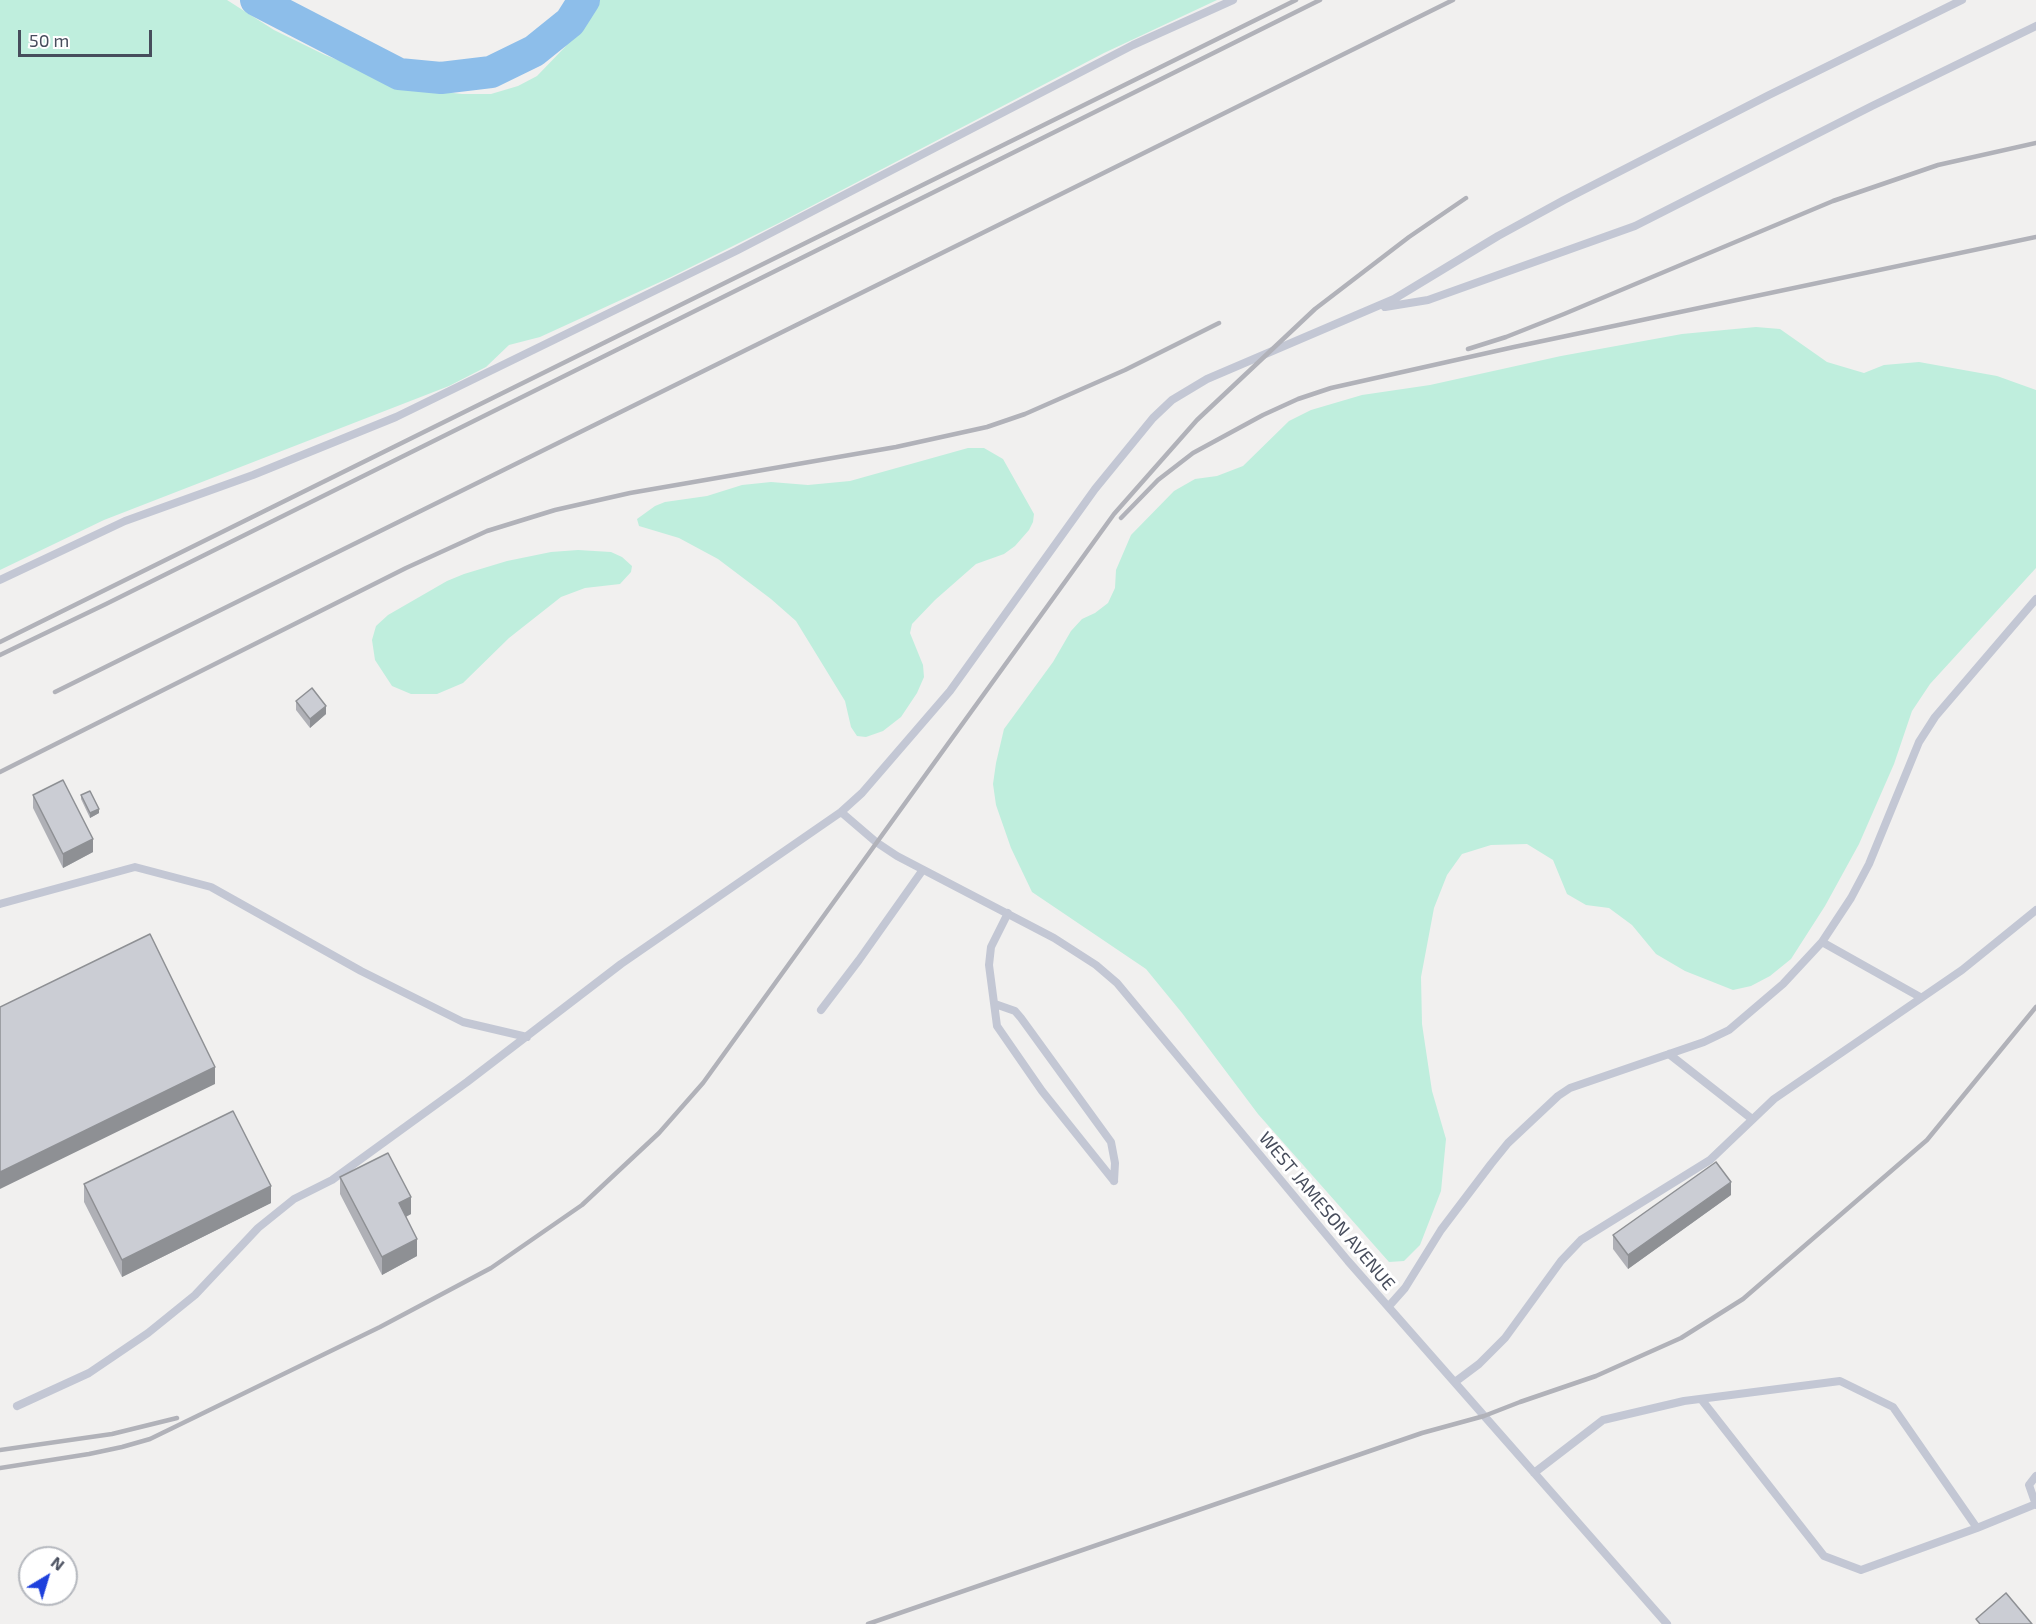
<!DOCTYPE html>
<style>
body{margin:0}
#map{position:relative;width:2036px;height:1624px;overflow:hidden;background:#f1f0ef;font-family:"Exo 2",sans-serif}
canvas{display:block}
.north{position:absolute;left:18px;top:1546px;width:60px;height:60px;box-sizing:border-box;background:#fff;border:2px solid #b5b8be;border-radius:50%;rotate:38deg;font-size:16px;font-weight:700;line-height:24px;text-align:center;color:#474d5c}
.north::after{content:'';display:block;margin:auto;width:21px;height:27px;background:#1e40dc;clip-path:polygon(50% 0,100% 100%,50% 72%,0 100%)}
.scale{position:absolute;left:18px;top:30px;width:134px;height:27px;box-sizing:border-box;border:3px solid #474d5c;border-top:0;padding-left:8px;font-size:18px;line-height:21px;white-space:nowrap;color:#474d5c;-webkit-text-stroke:4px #fff;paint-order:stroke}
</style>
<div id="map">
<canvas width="2036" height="1624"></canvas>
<div class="north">N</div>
<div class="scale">50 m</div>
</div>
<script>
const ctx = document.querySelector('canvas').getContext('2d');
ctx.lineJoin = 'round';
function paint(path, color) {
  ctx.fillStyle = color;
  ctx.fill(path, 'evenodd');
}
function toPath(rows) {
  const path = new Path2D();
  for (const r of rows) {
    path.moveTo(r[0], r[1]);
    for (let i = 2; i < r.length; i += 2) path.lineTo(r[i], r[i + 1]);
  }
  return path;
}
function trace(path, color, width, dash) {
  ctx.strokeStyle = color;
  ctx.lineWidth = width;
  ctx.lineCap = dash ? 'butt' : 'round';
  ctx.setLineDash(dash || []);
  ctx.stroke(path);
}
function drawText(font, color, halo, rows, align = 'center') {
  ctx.font = font + ' "Exo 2",sans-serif';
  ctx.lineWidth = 6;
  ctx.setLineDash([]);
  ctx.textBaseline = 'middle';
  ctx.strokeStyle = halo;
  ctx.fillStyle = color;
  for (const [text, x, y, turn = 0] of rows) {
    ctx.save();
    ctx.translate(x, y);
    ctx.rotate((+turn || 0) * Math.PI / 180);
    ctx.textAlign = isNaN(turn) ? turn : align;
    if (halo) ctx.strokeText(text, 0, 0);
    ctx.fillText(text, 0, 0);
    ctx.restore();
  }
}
const green = toPath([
 [0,0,227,0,274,30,325,55,409,88,462,94,491,94,518,86,537,76,565,47,598,0,1217,0,1104,53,779,223,671,277,540,337,509,345,486,367,449,386,104,520,0,570],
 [1756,327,1780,329,1827,362,1864,373,1884,365,1919,362,1997,376,2036,390,2036,568,1930,684,1912,711,1894,764,1859,844,1825,906,1791,959,1770,976,1751,986,1733,990,1685,971,1656,954,1632,925,1609,908,1586,905,1567,894,1553,860,1527,844,1491,845,1462,854,1447,875,1434,908,1421,977,1422,1024,1432,1091,1446,1139,1441,1191,1420,1245,1404,1261,1389,1262,1258,1114,1182,1013,1146,969,1032,892,1011,848,996,805,993,784,996,763,1004,729,1053,662,1071,631,1082,619,1095,613,1108,603,1115,588,1116,570,1131,535,1174,491,1195,479,1217,476,1243,466,1289,421,1311,410,1362,395,1430,385,1561,356,1682,334],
 [968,448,984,448,1003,459,1034,514,1033,522,1029,530,1015,546,1004,554,976,564,935,600,912,624,910,633,923,665,924,677,917,693,901,717,883,731,866,737,857,736,851,727,845,701,796,621,771,599,718,559,679,538,639,526,637,519,655,506,665,502,707,496,742,485,771,482,808,485,850,481],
 [578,550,611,552,622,557,632,566,631,572,620,584,585,588,561,597,509,638,463,683,437,694,411,694,392,686,375,660,372,640,376,626,388,615,447,581,464,574,507,561,551,552]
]);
const river = toPath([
 [256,0,399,74,441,78,491,72,534,51,570,22,584,0]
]);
const service = toPath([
 [1385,307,1428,300,1635,226,1872,106,2036,26],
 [0,580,125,521,253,475,396,417,736,251,1133,45,1233,0],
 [841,812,876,842,897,856,1054,938,1096,965,1117,983,1348,1261,1667,1624],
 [0,904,135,867,211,887,361,971,463,1022,527,1037],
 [1008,913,991,947,989,965,997,1026,1042,1091,1114,1181],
 [1822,942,1920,997],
 [995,1004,1015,1011,1021,1018,1111,1142,1115,1163,1114,1181],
 [821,1010,859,960,922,871],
 [1669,1054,1752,1119],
 [1389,1306,1405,1288,1441,1230,1491,1164,1508,1143,1558,1096,1570,1088,1704,1042,1729,1030,1783,984,1822,942,1851,898,1869,864,1919,742,1935,717,2036,599],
 [1455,1382,1479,1364,1505,1338,1561,1261,1581,1240,1710,1160,1774,1099,1962,970,2036,910],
 [1701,1399,1824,1556,1861,1570,1977,1528],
 [17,1406,89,1373,148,1333,195,1295,258,1228,294,1199,332,1180,467,1082,621,964,841,812,862,793,950,691,1095,489,1153,418,1172,400,1207,379,1394,299,1498,236,1564,200,1769,95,1962,0],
 [1534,1473,1603,1420,1684,1401,1840,1381,1893,1407,1977,1528,2036,1504],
 [2036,1476,2029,1485,2036,1505]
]);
const rail = toPath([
 [1468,349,1506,337,1564,314,1833,201,1938,165,2036,143],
 [1121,518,1158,480,1193,453,1263,415,1298,399,1331,388,1514,347,2036,237],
 [0,642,1296,0],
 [0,655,106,604,1320,0],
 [55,692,1453,0],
 [0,772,406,568,487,531,555,510,630,493,896,447,987,427,1025,414,1125,370,1219,323],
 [0,1450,112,1434,177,1418],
 [0,1468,89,1454,122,1447,150,1439,380,1327,491,1268,582,1205,659,1133,703,1083,1114,514,1197,420,1315,309,1409,237,1466,198],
 [868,1624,1422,1433,1484,1416,1520,1402,1596,1376,1681,1338,1743,1299,1927,1140,2036,1007]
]);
const wall = toPath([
 [296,701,326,714,310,728,296,710],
 [33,795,93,852,63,868,33,808],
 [81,795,99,813,90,818,81,799],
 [340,1177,411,1214,406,1217,417,1256,382,1275,340,1194],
 [84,1184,271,1203,122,1277,84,1202],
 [1731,1195,1628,1269,1613,1249,1613,1235]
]);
const shadedWall = toPath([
 [326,706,326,714,310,728,310,719],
 [99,809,99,813,90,818,90,813],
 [93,839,93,852,63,868,63,854],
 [215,1067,215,1084,0,1189,0,1172],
 [1731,1182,1731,1195,1628,1269,1628,1255],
 [271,1186,271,1203,122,1277,122,1260],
 [411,1197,411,1214,399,1220,399,1203],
 [417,1239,417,1256,382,1275,382,1257]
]);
const building = toPath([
 [312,688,326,706,310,719,296,701,312,688],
 [63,780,93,839,63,854,33,795,63,780],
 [90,791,99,809,90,813,81,795,90,791],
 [150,934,215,1067,0,1172,0,1007,150,934],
 [233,1111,271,1186,122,1260,84,1184,233,1111],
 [388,1153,411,1197,399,1203,417,1239,382,1257,340,1177,388,1153],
 [1716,1162,1731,1182,1628,1255,1613,1235,1716,1162],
 [2006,1593,2032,1624,1980,1624,1976,1619,2006,1593]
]);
const streetNames = [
 ["WEST JAMESON AVENUE",1327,1211,50]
];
paint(green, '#bfeedd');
trace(river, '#8dbeea', 32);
trace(service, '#c3c7d4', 8);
trace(rail, '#b1b2b9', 4.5);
paint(wall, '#afb0b6');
paint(shadedWall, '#8e9094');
paint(building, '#cbcdd4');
trace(building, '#8e9094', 1.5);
drawText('18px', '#474d5c', '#fff', streetNames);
</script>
